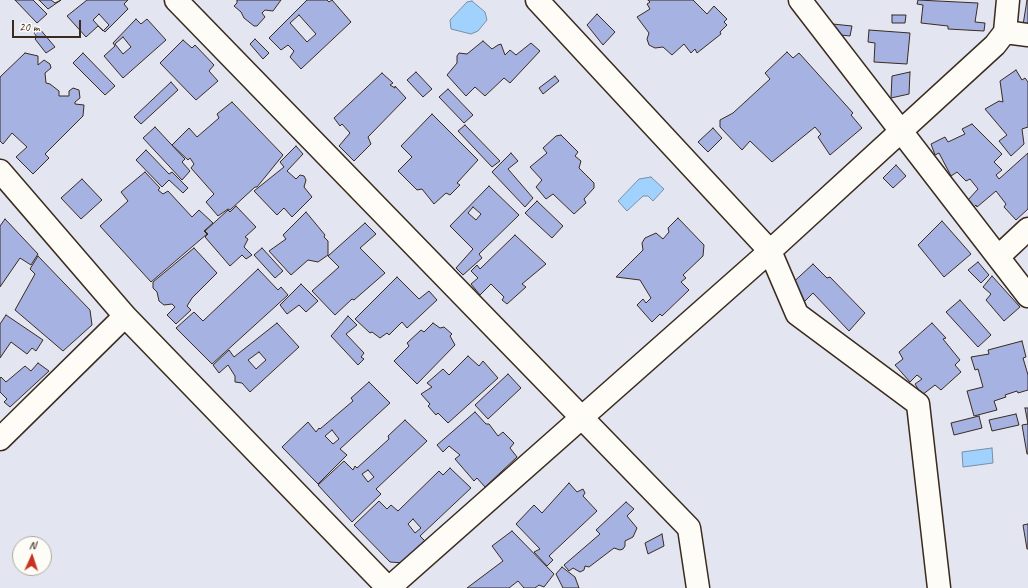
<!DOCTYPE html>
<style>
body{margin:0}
#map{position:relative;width:1028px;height:588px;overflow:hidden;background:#e3e6f1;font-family:Caveat,sans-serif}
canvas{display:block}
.north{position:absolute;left:12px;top:536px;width:40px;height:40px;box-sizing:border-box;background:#fdfcf7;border:1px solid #afa8a0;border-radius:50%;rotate:3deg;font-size:11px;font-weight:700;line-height:16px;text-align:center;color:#3b2a1e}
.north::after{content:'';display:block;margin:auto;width:14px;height:18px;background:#c8321e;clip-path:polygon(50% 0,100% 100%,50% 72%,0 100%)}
.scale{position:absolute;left:12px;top:20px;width:69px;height:18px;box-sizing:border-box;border:2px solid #3b2a1e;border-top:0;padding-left:5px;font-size:12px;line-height:14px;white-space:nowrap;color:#3b2a1e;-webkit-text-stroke:3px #fdfcf7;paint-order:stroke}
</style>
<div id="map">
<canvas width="1028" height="588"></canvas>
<div class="north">N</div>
<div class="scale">20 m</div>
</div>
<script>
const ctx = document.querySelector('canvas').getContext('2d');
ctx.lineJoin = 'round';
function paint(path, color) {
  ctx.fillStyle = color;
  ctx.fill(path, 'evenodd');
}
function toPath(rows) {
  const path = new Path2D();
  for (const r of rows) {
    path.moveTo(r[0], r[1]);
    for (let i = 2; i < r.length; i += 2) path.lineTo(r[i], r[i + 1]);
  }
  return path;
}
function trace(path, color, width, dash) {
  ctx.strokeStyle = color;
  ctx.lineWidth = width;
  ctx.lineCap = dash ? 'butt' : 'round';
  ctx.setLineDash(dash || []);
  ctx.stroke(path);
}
const water = toPath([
 [472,1,485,12,487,20,478,31,471,34,451,29,450,20,467,2,472,1],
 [651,177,664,189,653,201,648,196,643,196,627,211,618,201,639,179,651,177],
 [992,448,993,463,963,467,962,452,992,448]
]);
const building = toPath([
 [15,0,33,0,47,14,37,23,15,0],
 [39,0,51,0,55,3,61,0,48,9,39,0],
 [87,0,128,0,124,4,128,9,105,32,98,26,86,37,67,16,87,0],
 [99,14,109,25,103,31,93,20,99,14],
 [237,0,281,0,273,11,265,10,262,13,265,17,257,26,254,26,244,18,241,12,234,6,237,3,237,0],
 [307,0,327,0,329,2,332,0,351,22,301,69,290,57,294,51,288,45,281,50,269,38,307,0],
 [299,15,316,34,307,42,290,23,299,15],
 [648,0,693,0,707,14,714,6,727,19,724,22,727,25,720,32,721,34,697,53,695,49,691,53,684,44,672,55,663,47,655,48,649,45,647,39,649,33,637,17,650,9,647,4,650,2,648,0],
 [918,0,978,3,975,22,985,23,984,31,948,29,948,26,921,23,923,5,917,4,918,0],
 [1027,0,1028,0,1028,25,1023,25,1027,0],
 [597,14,615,32,603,45,587,25,597,14],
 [892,15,906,15,905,23,892,23,892,15],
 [136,19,141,24,147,19,166,40,123,78,104,56,115,46,113,43,136,19],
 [123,37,131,47,123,54,115,44,123,37],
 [823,23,852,26,850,36,831,34,823,23],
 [39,28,55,47,46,53,35,39,37,37,34,33,39,28],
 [869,30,910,33,907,64,874,62,875,43,868,42,869,30],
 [255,39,269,53,263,59,250,44,255,39],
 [183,40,192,48,195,45,214,65,209,71,218,81,196,100,160,63,183,40],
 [483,41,492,49,498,45,501,44,505,55,510,50,516,55,531,43,540,51,510,83,504,78,485,96,475,87,466,96,447,75,457,63,457,56,459,53,467,54,483,41],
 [787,52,793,58,799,53,853,113,851,115,862,128,830,155,818,137,821,134,815,127,772,162,750,141,742,150,720,127,720,120,733,113,770,79,765,73,787,52],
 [25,53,38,56,38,65,44,60,50,64,51,68,45,73,46,83,50,84,59,91,59,96,69,96,69,91,73,88,79,90,80,98,75,102,75,104,84,105,83,116,45,154,49,158,33,174,16,157,27,147,12,133,3,144,0,141,0,77,25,53],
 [83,53,115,86,105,95,73,63,83,53],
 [1016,70,1022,80,1025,78,1028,82,1028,127,1022,129,1024,144,1011,156,999,141,1007,135,985,109,999,101,1003,102,1000,81,1016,70],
 [416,72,432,89,423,97,407,80,416,72],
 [910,72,909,94,891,98,892,76,910,72],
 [382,73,393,83,390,85,395,88,395,86,406,98,368,137,371,144,354,161,339,146,350,133,342,124,340,126,334,118,382,73],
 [555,76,559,81,543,94,539,88,555,76],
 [171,82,178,90,141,124,134,117,171,82],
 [448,89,473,115,464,123,439,97,448,89],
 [232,102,283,155,257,187,255,187,230,210,228,209,218,216,206,202,214,194,191,168,194,164,190,158,188,160,172,145,189,128,197,137,219,118,217,114,232,102],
 [432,114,478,160,457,183,460,185,450,195,446,193,434,204,422,189,417,190,398,171,412,157,401,146,432,114],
 [972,124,1002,154,994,162,1002,170,996,175,999,179,1028,153,1028,209,1016,220,1004,207,1006,204,996,191,977,207,976,205,974,207,968,200,978,189,970,179,966,181,957,172,951,176,939,153,935,155,931,144,945,137,948,142,965,134,962,129,972,124],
 [465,125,500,161,492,167,458,131,465,125],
 [155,127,185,159,182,162,190,171,182,180,143,138,155,127],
 [713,128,722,138,708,152,698,142,713,128],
 [561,135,578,152,575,156,581,161,579,168,594,183,594,188,584,199,586,203,574,214,553,194,546,199,536,187,542,180,530,167,547,153,543,148,556,136,561,135],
 [296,146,303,154,287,171,296,179,300,175,304,176,306,180,304,187,312,197,292,217,284,208,277,215,254,191,284,167,280,162,296,146],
 [146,150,169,174,172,172,188,188,183,193,169,180,162,187,136,160,146,150],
 [511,153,518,161,508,169,533,198,525,207,492,172,511,153],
 [896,165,906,176,893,188,883,178,896,165],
 [145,172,160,188,158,190,163,194,168,191,192,217,199,210,213,223,204,231,207,234,151,282,100,226,128,201,121,192,145,172],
 [82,179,102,200,81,219,61,198,82,179],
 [489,186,519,215,479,254,482,258,463,275,456,268,473,249,450,226,489,186],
 [473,207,481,214,476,220,468,213,473,207],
 [537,201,563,226,552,238,525,213,537,201],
 [236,206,256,227,245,237,248,239,244,247,252,255,246,259,242,255,230,266,205,237,208,234,205,231,228,210,230,212,236,206],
 [306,212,325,235,324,237,328,241,328,255,318,262,308,260,291,275,269,251,286,239,283,235,306,212],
 [678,218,704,245,703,256,683,275,686,278,681,282,689,290,662,316,660,314,652,322,637,305,643,299,646,303,651,298,640,280,616,277,643,250,642,243,645,238,656,233,663,239,669,232,668,228,678,218],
 [5,219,38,254,31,265,20,258,0,287,0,226,5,219],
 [942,221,971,254,944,277,918,245,942,221],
 [365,223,376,234,360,248,385,273,354,300,352,299,335,315,312,291,339,267,328,256,365,223],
 [515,235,546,264,522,284,526,287,507,304,502,300,504,297,491,284,480,295,471,284,478,278,471,271,477,265,480,269,515,235],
 [194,248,217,273,192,298,187,306,191,310,176,324,167,315,175,307,172,304,164,305,159,301,157,292,153,288,153,282,194,248],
 [262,248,283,271,275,278,254,255,262,248],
 [38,256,90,310,92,325,63,351,15,310,35,274,30,269,38,256],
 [978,262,989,275,981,283,968,270,978,262],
 [813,264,827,278,830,277,865,313,849,331,813,293,803,303,787,288,813,264],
 [258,269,278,290,281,287,288,295,212,364,176,328,194,312,203,321,258,269],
 [992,276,1020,307,1004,321,986,300,991,294,983,287,992,276],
 [397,277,419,299,429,291,437,300,407,328,402,322,389,335,387,333,380,338,372,332,370,333,355,319,397,277],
 [301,284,318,301,306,312,299,305,287,314,280,305,301,284],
 [960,300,991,335,978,347,946,312,960,300],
 [6,315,43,340,36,351,32,348,27,354,11,342,0,358,0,324,6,315],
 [348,316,357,325,346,334,364,353,361,357,364,359,358,365,331,336,348,316],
 [277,323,299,347,250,392,242,383,235,382,235,376,228,365,219,373,213,365,229,350,234,357,277,323],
 [259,352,266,360,256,369,248,360,259,352],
 [433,323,440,328,444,327,452,334,450,336,455,345,417,384,394,361,409,346,407,343,421,330,424,332,433,323],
 [932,323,946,338,943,339,960,360,955,365,961,372,941,390,935,385,922,395,915,384,922,379,917,375,910,382,895,365,903,359,899,352,932,323],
 [1022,341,1026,357,1023,358,1028,375,1028,390,1018,393,1017,391,1005,395,1006,397,994,401,997,410,974,416,967,391,983,387,978,369,975,370,971,357,989,354,988,350,1022,341],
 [468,356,479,366,483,361,498,378,448,423,438,413,436,415,428,406,430,404,421,394,432,387,427,383,443,369,449,375,468,356],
 [38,363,49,371,10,407,4,402,7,399,0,392,0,378,1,377,6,382,25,366,31,371,38,363],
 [508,374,521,388,488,419,475,405,508,374],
 [369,382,390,403,340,449,347,455,318,484,282,447,308,422,316,432,319,428,320,429,353,401,351,398,369,382],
 [332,430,339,439,333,444,325,436,332,430],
 [1025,408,1028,408,1028,454,1027,454,1022,425,1028,424,1025,408],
 [475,412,486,424,489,424,498,436,503,432,514,443,510,448,517,457,485,487,477,478,474,481,455,459,460,455,449,446,443,452,437,445,475,412],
 [1016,414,1019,425,992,431,989,420,1016,414],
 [979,416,982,428,954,435,951,423,979,416],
 [405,420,427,441,376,489,381,494,352,522,318,485,344,461,353,470,355,466,357,468,389,439,388,436,405,420],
 [368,470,374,477,368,482,362,474,368,470],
 [450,468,471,488,420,536,426,542,404,563,390,562,354,525,379,501,387,509,391,505,398,511,439,471,443,475,450,468],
 [413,519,421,528,415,533,408,524,413,519],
 [569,483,577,492,583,489,585,493,583,496,597,511,549,556,553,560,547,566,534,552,540,549,516,524,534,505,542,513,569,483],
 [626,502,634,509,627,516,637,528,633,537,625,541,625,546,623,549,620,550,614,548,589,567,585,566,584,570,580,572,573,568,569,571,564,565,600,534,596,530,626,502],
 [1028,524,1028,549,1027,549,1023,525,1028,524],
 [512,531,554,574,544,587,539,585,535,588,524,588,518,581,509,588,467,588,503,561,492,546,512,531],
 [662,534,664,546,648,554,645,543,662,534],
 [562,567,575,577,579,588,563,588,556,574,562,567]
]);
const minor = toPath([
 [176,0,689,528,698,588],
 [537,0,770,251,797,314,918,404,939,588],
 [800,0,1028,296],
 [1005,32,1028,35],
 [0,171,125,316,388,588],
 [998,257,1028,229],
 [0,439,125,316],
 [389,588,770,251,995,45,1005,32,1008,0]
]);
paint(water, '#a0d2fd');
trace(water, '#788fa4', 1);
paint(building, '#a5b2e2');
trace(building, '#3b2a1e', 1);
trace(minor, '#3b2a1e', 25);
trace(minor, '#fdfcf7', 22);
</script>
